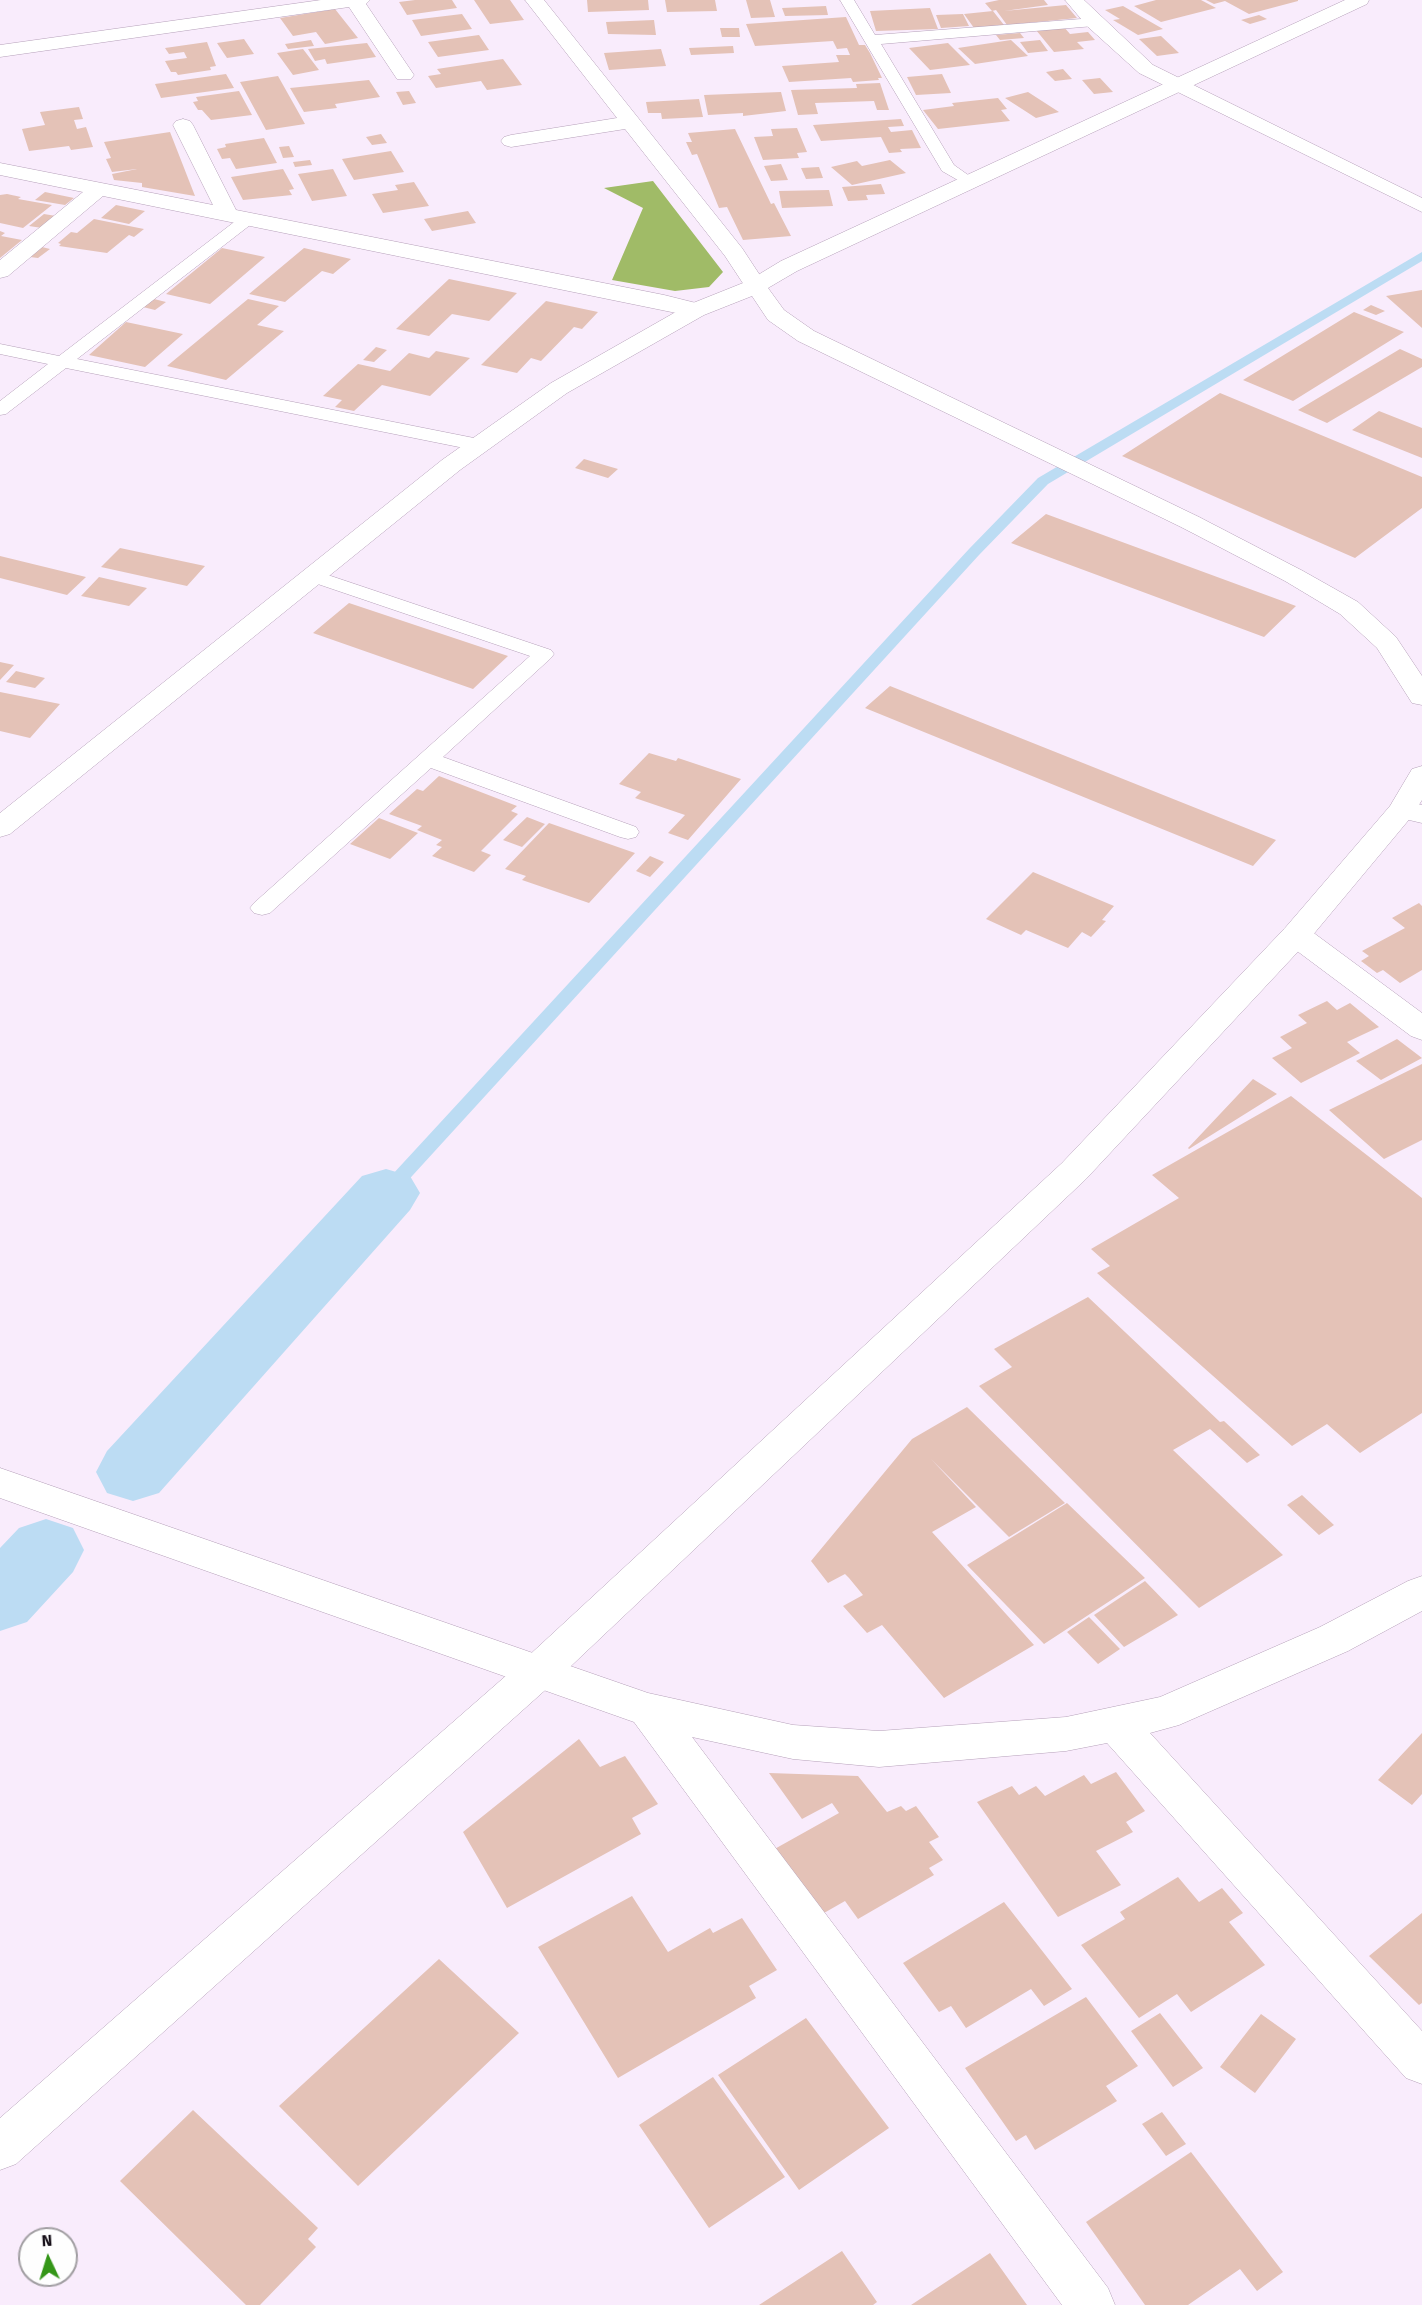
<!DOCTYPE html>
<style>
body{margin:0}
#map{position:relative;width:1422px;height:2305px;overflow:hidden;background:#f9ecfc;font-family:"Fira Sans",sans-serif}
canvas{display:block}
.north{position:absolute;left:18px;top:2227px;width:60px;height:60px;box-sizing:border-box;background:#fefefe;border:2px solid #a19ea2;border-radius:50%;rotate:356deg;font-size:16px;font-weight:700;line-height:24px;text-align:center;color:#150e17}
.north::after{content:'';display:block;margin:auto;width:21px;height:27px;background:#349618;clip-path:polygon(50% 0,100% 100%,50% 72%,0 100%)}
</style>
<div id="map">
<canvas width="1422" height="2305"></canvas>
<div class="north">N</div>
</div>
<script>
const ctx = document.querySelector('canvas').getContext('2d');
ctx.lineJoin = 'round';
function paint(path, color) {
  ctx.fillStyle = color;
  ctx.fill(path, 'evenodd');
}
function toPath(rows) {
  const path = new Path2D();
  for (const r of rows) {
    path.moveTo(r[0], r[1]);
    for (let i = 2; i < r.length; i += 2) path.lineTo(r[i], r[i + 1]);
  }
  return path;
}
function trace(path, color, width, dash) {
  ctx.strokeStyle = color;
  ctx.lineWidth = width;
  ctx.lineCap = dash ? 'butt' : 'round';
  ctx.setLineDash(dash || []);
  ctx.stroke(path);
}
const forest = toPath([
 [653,181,723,272,709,287,675,291,612,280,643,208,604,188]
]);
const stream = toPath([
 [1422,252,1422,261,1048,484,979,555,392,1198,386,1200,380,1198,377,1193,380,1188,969,549,1038,478,1422,252]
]);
const canal = toPath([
 [386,1169,410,1176,420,1193,410,1210,159,1493,133,1501,107,1493,96,1472,107,1451,362,1176,386,1169],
 [46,1519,73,1528,84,1550,73,1572,27,1622,0,1631,0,1548,19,1528,46,1519]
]);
const building = toPath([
 [415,0,452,0,457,8,407,15,399,2],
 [474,0,510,0,524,20,490,24],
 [587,0,648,0,649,10,588,12],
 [665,0,715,0,717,11,667,12],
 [746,0,770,0,775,17,751,18],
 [999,0,1044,0,1048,5,1004,11,1066,5,1077,18,1007,25,996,10,992,11,985,3],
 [1156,0,1201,0,1216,8,1161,22,1134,6],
 [1206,0,1298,0,1298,1,1249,14,1225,1,1214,4],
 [826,6,828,15,785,16,782,8],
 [1123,6,1163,29,1138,35,1113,20,1120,19,1105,10],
 [930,8,938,29,876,31,870,11],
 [335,9,358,38,325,44,316,32,293,36,280,18],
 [993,11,1004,25,974,28,964,14],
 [462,14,472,29,421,36,412,20],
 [963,14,969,26,941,28,936,15],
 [1259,15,1267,19,1250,24,1241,20],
 [846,17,859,45,865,45,870,53,882,78,878,78,879,80,853,82,851,78,789,82,782,66,839,62,836,55,850,55,847,48,837,49,833,41,755,46,746,24],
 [654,20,656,35,608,34,606,22],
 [1064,27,1070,34,1088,32,1095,40,1077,42,1084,49,1054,52,1036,30],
 [720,28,739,28,740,37,722,37],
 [1020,33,1024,38,1000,40,996,35],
 [479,35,489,50,438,57,428,42],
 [1161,36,1179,53,1157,56,1139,39],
 [244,39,254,54,227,58,217,43],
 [311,40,314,46,288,49,285,44],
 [1011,40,1028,56,975,64,958,48],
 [1040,40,1048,51,1028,53,1020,42],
 [207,42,216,66,210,67,211,70,178,75,176,72,171,72,165,61,187,58,184,52,169,54,165,48],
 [367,43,376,57,327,64,325,59,315,61,308,49],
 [948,43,970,65,930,70,909,48],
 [733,46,734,53,691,55,689,48],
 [303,49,319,70,293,75,277,53],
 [661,49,666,66,609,70,604,53],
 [503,59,522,85,487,90,481,81,436,88,428,76,441,74,437,69],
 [1063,69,1072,79,1055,81,1046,72],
 [226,74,234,88,161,98,155,84],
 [942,74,951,93,916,95,907,77],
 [278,76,305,124,266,130,240,82],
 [1100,78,1113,92,1094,94,1082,80],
 [369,80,380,97,335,104,337,108,304,112,290,88],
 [880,83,889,110,877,110,874,101,815,103,818,114,798,115,791,90,857,88,856,84],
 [239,91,252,115,211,120,202,110,198,110,193,102,198,101,196,97],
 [409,91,416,103,403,105,396,92],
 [781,92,786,111,743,116,743,113,708,115,704,95],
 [1028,92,1059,112,1036,118,1005,98],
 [998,98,1007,109,1001,110,1010,121,938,129,923,110,954,106,952,103],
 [699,99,703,117,662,119,661,113,648,113,646,102],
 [79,107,83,119,74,120,77,129,86,127,93,147,71,150,69,146,29,151,22,129,45,125,40,112],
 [901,119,904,126,888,127,891,132,912,130,921,148,900,149,902,152,889,153,881,137,821,141,813,125],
 [797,128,807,152,797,153,799,158,763,160,754,137,773,136,771,129],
 [735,129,771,204,774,203,791,236,743,240,727,207,719,208,697,154,692,155,686,142,692,142,688,133],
 [170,132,195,196,142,187,142,183,114,180,112,174,137,169,112,172,106,159,111,158,104,142],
 [381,134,387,143,372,145,366,137],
 [264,138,277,163,236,169,230,158,222,159,217,149,226,147,225,144],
 [289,146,294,157,283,158,279,147],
 [391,151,404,172,354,180,342,159],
 [310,160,312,165,295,167,293,162],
 [890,160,906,173,852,185,831,167,857,161,862,166],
 [781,164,788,180,771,181,764,166],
 [819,167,823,178,806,179,801,168],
 [283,169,294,189,289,190,292,195,243,200,231,177],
 [333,169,347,196,312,201,298,174],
 [414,182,429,206,383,213,372,194,398,190,395,185],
 [881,184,885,194,866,195,868,200,848,201,842,187],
 [829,190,833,206,782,208,779,191],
 [45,192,74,198,65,205,35,200],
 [7,194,21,197,18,199,52,205,23,228,0,223,0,195],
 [116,205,145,211,129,224,101,218],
 [468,211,476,223,432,231,424,219],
 [44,214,56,216,42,228,29,226],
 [94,219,144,229,134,237,129,235,107,253,59,246,61,244,58,243,71,232,77,233],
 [0,231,5,233,1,236,22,240,0,258],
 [42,247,50,249,38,258,30,257],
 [222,248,265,257,210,304,166,294],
 [304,248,351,259,333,274,322,271,285,302,249,294],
 [449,279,517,293,489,321,452,314,429,336,396,329],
 [1422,290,1422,328,1386,296],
 [154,299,166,302,155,310,143,307],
 [248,299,279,306,257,325,284,331,226,380,167,366],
 [546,301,598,312,582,329,574,327,541,361,531,358,517,373,481,365],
 [1371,305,1385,311,1376,315,1363,310],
 [1354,312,1404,332,1293,401,1243,380],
 [126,322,183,334,145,367,89,355],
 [376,347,387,350,374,362,363,360],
 [1400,349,1422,359,1422,367,1327,423,1298,410],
 [436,351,470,358,430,396,382,385,354,411,335,407,342,400,323,396,358,364,390,371,409,353,429,358],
 [1220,393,1422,477,1422,508,1355,558,1122,456],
 [1379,411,1422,428,1422,458,1352,430],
 [584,459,618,469,608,478,575,468],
 [1046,514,1296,606,1264,637,1011,543],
 [120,548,205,566,187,586,101,567],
 [0,556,86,577,67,595,0,578],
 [99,577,147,588,129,606,81,596],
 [349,603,508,656,473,689,313,633],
 [0,662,14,665,0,680],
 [16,671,45,678,35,688,6,682],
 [890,686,1276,840,1253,866,865,708],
 [0,692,60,704,30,738,0,731],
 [649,753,676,761,678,758,741,779,688,840,668,833,685,815,635,798,641,792,619,784],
 [439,776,517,806,511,811,518,814,481,851,491,855,474,872,432,856,442,847,436,845,442,840,417,830,422,826,389,814,417,789,423,791],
 [527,817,545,824,522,847,503,840],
 [379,818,418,833,390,859,350,844],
 [549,823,635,853,589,903,522,880,526,876,505,869],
 [650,856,664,862,650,877,636,871],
 [1033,872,1114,906,1102,920,1106,921,1091,937,1082,932,1068,948,1026,930,1021,935,986,919],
 [1419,903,1422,906,1422,970,1400,983,1383,970,1377,973,1361,961,1369,956,1362,951,1405,928,1392,918],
 [1327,1001,1337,1010,1350,1003,1379,1027,1347,1042,1360,1053,1301,1083,1272,1058,1292,1048,1280,1037,1307,1023,1298,1015],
 [1397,1039,1422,1058,1381,1080,1356,1061],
 [1422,1064,1422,1140,1384,1159,1329,1110],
 [1253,1079,1277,1094,1189,1149,1188,1148],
 [1291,1096,1422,1198,1422,1413,1360,1453,1327,1424,1292,1446,1097,1273,1110,1266,1091,1249,1179,1198,1152,1175],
 [1088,1297,1220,1422,1224,1421,1260,1455,1247,1463,1210,1429,1173,1450,1283,1555,1199,1608,979,1386,1012,1367,994,1349],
 [967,1407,1065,1503,1009,1537,931,1459,976,1507,932,1532,1034,1645,944,1698,882,1625,867,1633,843,1606,863,1595,849,1578,845,1574,828,1583,811,1561,912,1439],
 [1302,1495,1334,1525,1319,1535,1287,1505],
 [1067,1503,1145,1578,1044,1644,967,1565],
 [1145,1581,1178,1615,1124,1647,1094,1615],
 [1089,1617,1120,1649,1098,1664,1067,1632],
 [1422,1733,1422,1794,1412,1805,1378,1780],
 [579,1739,600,1767,625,1756,658,1804,632,1818,641,1834,507,1908,463,1832],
 [1116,1772,1145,1811,1126,1822,1133,1832,1096,1851,1121,1885,1058,1917,977,1802,1012,1786,1019,1795,1036,1786,1045,1796,1084,1775,1091,1784],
 [769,1773,858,1776,887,1812,901,1806,906,1811,916,1806,939,1837,929,1842,943,1860,929,1868,934,1875,858,1919,845,1901,817,1917,771,1851,839,1813,832,1803,802,1819],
 [1178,1877,1199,1902,1222,1888,1243,1913,1229,1922,1265,1965,1191,2012,1177,1994,1139,2018,1081,1945,1125,1919,1120,1912],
 [632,1896,668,1952,710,1928,713,1933,742,1918,777,1970,749,1986,756,1998,618,2078,538,1947],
 [1004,1902,1072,1989,1044,2006,1031,1989,966,2028,951,2006,939,2012,903,1963],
 [1422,1913,1422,2003,1419,2005,1369,1956],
 [439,1959,519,2033,358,2186,279,2106],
 [1086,1997,1138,2066,1106,2086,1117,2101,1035,2150,1026,2135,1016,2141,965,2068],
 [1160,2013,1203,2068,1173,2087,1131,2031],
 [1261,2014,1296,2039,1255,2093,1220,2067],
 [806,2018,889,2128,799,2190,718,2075],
 [713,2077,785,2177,709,2228,639,2125],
 [193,2110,318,2228,308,2239,316,2247,260,2305,246,2305,120,2181],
 [1162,2112,1186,2144,1166,2156,1142,2124],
 [1191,2152,1283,2272,1257,2291,1240,2269,1188,2305,1145,2305,1086,2222],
 [842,2251,877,2302,873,2305,759,2305],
 [990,2253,1027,2305,911,2305]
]);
const lane = toPath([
 [840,0,854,0,875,35,1094,18,1101,22,1094,26,881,44,954,165,978,182,970,187,942,171,840,0],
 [248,214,256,219,254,222,77,359,479,439,486,441,488,445,486,449,479,451,66,368,6,414,0,415,0,401,48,364,0,354,0,344,59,356,242,216,248,214],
 [313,570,551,650,554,654,551,658,443,757,636,827,639,832,636,837,628,839,620,837,431,768,270,913,262,915,254,913,250,908,254,903,530,656,306,580,303,576,306,572,313,570]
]);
const street = toPath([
 [321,0,370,0,366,4,414,75,411,79,397,79,349,7,0,57,0,45,321,0],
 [525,0,544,0,742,248,767,286,764,291,756,293,748,291,725,256,625,129,511,147,504,145,501,141,504,137,511,135,617,118,525,0],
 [1065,0,1084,0,1153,65,1422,198,1422,212,1139,73,1087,26,1065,0],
 [183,119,190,121,193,125,236,210,664,295,704,305,707,310,704,315,696,317,103,196,8,276,0,278,0,260,83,192,0,175,0,163,213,205,173,125,176,121,183,119],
 [1402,801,1422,805,1422,823,1392,816,1388,810,1392,804,1402,801],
 [1296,925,1307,928,1422,1013,1422,1040,1411,1036,1285,942,1281,935,1285,928,1296,925],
 [0,1468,648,1693,793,1725,879,1731,1066,1717,1160,1697,1320,1627,1408,1581,1422,1576,1422,1611,1348,1651,1179,1725,1150,1733,1422,2031,1422,2084,1406,2078,1107,1743,1066,1751,879,1767,793,1759,692,1737,1108,2288,1115,2305,1062,2305,634,1722,0,1498,0,1468]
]);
const secondary = toPath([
 [1345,0,1369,0,1367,4,797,271,768,288,784,310,814,331,1199,517,1303,571,1358,602,1396,637,1422,676,1422,705,1412,703,1377,648,1340,614,1285,581,1181,527,798,341,768,320,752,296,704,315,567,393,460,470,10,834,0,837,0,813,442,460,551,383,688,305,748,281,781,261,1345,0],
 [1422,766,1422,800,1412,816,1307,942,1086,1179,552,1684,16,2164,0,2170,0,2118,524,1660,1062,1163,1285,928,1390,806,1412,769,1422,766]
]);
paint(forest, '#a0bb67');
paint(stream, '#bcdcf3');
paint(canal, '#bcdcf3');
paint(building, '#e4c2b7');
trace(lane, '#b5a0b9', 1);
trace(street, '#b5a0b9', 1);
trace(secondary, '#b5a0b9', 1);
paint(lane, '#fff');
paint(street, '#fff');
paint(secondary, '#fff');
</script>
